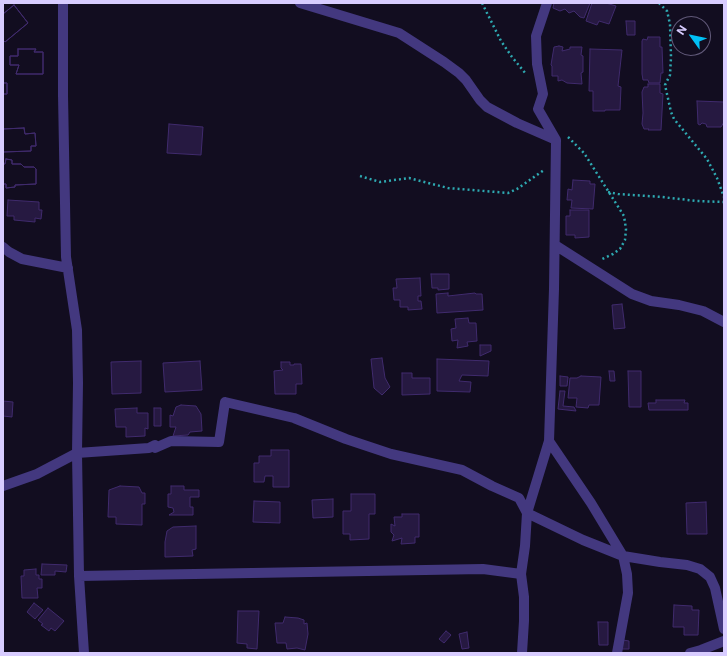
<!DOCTYPE html>
<style>
body{margin:0}
#map{position:relative;width:727px;height:656px;overflow:hidden;background:#120d20;font-family:Inter,sans-serif}
canvas{display:block}
.frame{position:absolute;inset:0;border:4px solid #d8ccff;pointer-events:none}
.north{position:absolute;left:671px;top:16px;width:40px;height:40px;box-sizing:border-box;background:#120d20;border:1px solid #615979;border-radius:50%;rotate:303deg;font-size:11px;font-weight:700;line-height:16px;text-align:center;color:#d8ccff}
.north::after{content:'';display:block;margin:auto;width:14px;height:18px;background:#01c0f5;clip-path:polygon(50% 0,100% 100%,50% 72%,0 100%)}
</style>
<div id="map">
<canvas width="727" height="656"></canvas>
<div class="frame"></div>
<div class="north">N</div>
</div>
<script>
const ctx = document.querySelector('canvas').getContext('2d');
ctx.lineJoin = 'round';
function paint(path, color) {
  ctx.fillStyle = color;
  ctx.fill(path, 'evenodd');
}
function toPath(rows) {
  const path = new Path2D();
  for (const r of rows) {
    path.moveTo(r[0], r[1]);
    for (let i = 2; i < r.length; i += 2) path.lineTo(r[i], r[i + 1]);
  }
  return path;
}
function trace(path, color, width, dash) {
  ctx.strokeStyle = color;
  ctx.lineWidth = width;
  ctx.lineCap = dash ? 'butt' : 'round';
  ctx.setLineDash(dash || []);
  ctx.stroke(path);
}
const building = toPath([
 [554,3,590,3,584,18,580,17,574,11,569,13,565,9,560,11,553,8,554,3],
 [592,3,606,3,616,6,609,24,599,21,597,25,586,21,592,3],
 [14,5,28,23,5,42,3,40,3,14,14,5],
 [14,5,28,23,5,42,3,40,3,14,14,5],
 [626,21,635,21,635,35,627,35,626,21],
 [648,37,660,37,660,47,662,47,663,73,661,73,660,83,649,83,648,80,643,80,642,74,642,41,643,39,647,40,648,37],
 [559,46,563,47,562,51,570,49,570,47,582,47,581,55,583,56,583,72,581,73,582,84,567,83,562,80,558,81,558,76,552,76,552,66,551,65,554,47,559,46],
 [18,49,36,49,34,52,43,52,43,74,16,74,19,65,10,65,10,56,18,56,18,49],
 [18,49,36,49,34,52,43,52,43,74,16,74,19,65,10,65,10,56,18,56,18,49],
 [590,49,622,50,618,86,621,87,620,110,605,110,605,111,593,111,593,91,589,91,590,49],
 [3,83,7,83,7,94,3,94,3,83],
 [3,83,7,83,7,94,3,94,3,83],
 [648,84,660,84,660,93,663,94,661,130,648,130,649,129,644,129,642,124,643,113,642,92,644,87,648,87,648,84],
 [697,101,724,102,724,122,721,127,707,127,706,124,702,123,700,125,698,124,697,101],
 [169,124,203,127,201,155,167,153,169,124],
 [24,128,25,134,35,133,36,146,31,146,31,151,3,152,3,129,24,128],
 [24,128,25,134,35,133,36,146,31,146,31,151,3,152,3,129,24,128],
 [6,159,12,160,12,164,21,164,24,167,34,167,36,169,36,184,15,185,15,187,6,188,6,184,3,184,3,164,5,164,6,159],
 [6,159,12,160,12,164,21,164,24,167,34,167,36,169,36,184,15,185,15,187,6,188,6,184,3,184,3,164,5,164,6,159],
 [573,180,590,181,590,184,595,184,593,209,571,208,572,200,567,200,568,189,572,190,573,180],
 [8,200,39,202,39,210,42,210,41,219,35,218,35,222,14,220,14,216,7,216,8,200],
 [570,210,589,210,589,237,575,238,575,235,566,235,566,216,570,216,570,210],
 [431,274,449,274,449,289,438,290,438,288,432,288,431,274],
 [420,278,421,296,418,296,418,301,421,301,422,309,408,310,408,307,400,307,400,300,394,300,393,288,397,288,396,279,420,278],
 [448,293,448,296,475,293,476,294,482,294,483,310,437,313,436,294,448,293],
 [622,304,625,328,614,329,612,305,622,304],
 [468,318,469,323,476,323,477,341,467,342,468,346,457,348,458,340,452,341,451,329,456,328,455,319,468,318],
 [480,345,491,345,491,351,480,356,480,345],
 [382,358,385,378,390,387,382,395,374,388,371,359,382,358],
 [437,359,489,361,488,376,462,375,459,381,471,382,470,392,437,391,437,359],
 [141,361,141,393,112,394,111,362,141,361],
 [200,361,202,390,165,392,163,363,200,361],
 [281,362,290,362,290,365,294,365,294,364,301,364,302,384,296,384,296,394,275,394,274,371,283,370,281,368,281,362],
 [609,371,614,371,615,381,610,381,609,371],
 [628,371,641,371,641,407,629,407,628,371],
 [402,373,412,373,412,378,430,378,430,394,402,395,402,373],
 [560,376,568,377,567,386,560,386,560,376],
 [581,376,601,377,599,405,589,405,588,408,576,407,577,398,568,398,570,378,577,378,581,376],
 [560,391,565,391,563,406,574,407,576,411,558,409,560,391],
 [656,400,685,400,684,403,688,403,688,410,649,410,648,403,656,403,656,400],
 [3,401,13,402,12,417,3,416,3,401],
 [181,405,196,406,201,414,202,431,190,432,188,435,173,436,176,427,170,427,170,415,173,416,176,407,181,405],
 [137,408,137,413,148,413,148,429,145,428,145,436,126,437,126,427,116,427,115,409,137,408],
 [154,408,161,408,161,426,154,426,154,408],
 [271,450,289,450,289,487,273,487,273,476,265,476,264,482,254,482,254,463,259,463,259,456,271,456,271,450],
 [120,486,139,487,142,493,145,493,145,504,142,504,142,525,116,524,116,517,108,517,109,490,120,486],
 [171,486,184,486,184,490,199,490,199,497,190,497,190,507,193,507,193,515,169,515,174,512,173,508,168,507,168,494,171,494,171,486],
 [351,494,375,494,375,514,369,514,369,539,350,540,350,534,343,534,343,511,351,511,351,494],
 [333,499,333,517,313,518,312,500,333,499],
 [254,501,280,502,280,523,253,522,254,501],
 [706,502,707,534,687,534,686,503,706,502],
 [402,514,419,514,419,537,415,537,415,543,401,544,402,538,392,541,394,535,391,532,391,524,395,526,394,517,402,517,402,514],
 [196,526,196,549,192,550,193,556,165,557,165,542,167,531,173,527,196,526],
 [42,564,67,565,66,572,55,571,55,575,41,575,42,564],
 [36,569,36,575,39,575,39,579,42,579,42,588,37,588,38,598,22,598,21,576,24,576,24,570,36,569],
 [34,603,43,610,35,619,27,612,34,603],
 [674,605,692,606,692,610,699,610,698,635,684,635,684,627,673,627,674,605],
 [48,608,64,621,55,631,51,628,49,631,41,625,43,624,38,620,48,608],
 [238,611,259,611,257,649,247,648,247,644,237,643,238,611],
 [285,617,298,618,304,620,304,624,307,623,308,634,305,650,297,648,287,649,286,643,277,643,275,623,283,623,285,617],
 [598,622,608,622,608,645,599,645,598,622],
 [446,631,451,635,444,643,439,639,446,631],
 [467,632,469,648,462,649,459,634,467,632],
 [623,640,629,641,629,649,622,649,623,640]
]);
const path = toPath([
 [482,3,501,41,512,57,526,74],
 [659,3,667,11,670,24,671,57,670,75,665,85,671,112,674,119,707,159,717,178,724,197],
 [568,137,584,153,624,216,626,229,625,240,620,249,613,254,600,260],
 [360,176,380,182,409,178,448,188,508,193,517,189,544,170],
 [608,192,618,194,662,197,697,201,724,202]
]);
const minor = toPath([
 [63,3,63,95,66,257,77,330,78,383,77,453,79,576,84,653],
 [300,3,399,33,444,62,459,73,466,80,480,100,487,107,517,123,556,140],
 [555,245,632,294,651,301,679,305,703,311,724,322],
 [3,247,9,252,22,259,68,268],
 [549,441,591,503,623,556,627,574,628,593,617,653],
 [3,486,37,474,77,453,149,448,155,445,155,448,171,441,219,442,225,402,294,418,346,439,391,454,462,470,492,486,519,498,527,513,583,540,623,556,660,562,687,565,700,569,710,577,715,588,724,629],
 [79,576,483,569,521,574],
 [522,653,524,621,524,597,521,574,525,546,527,513,549,441,554,289,556,140,538,109,543,94,537,64,536,36,547,3],
 [690,653,701,650,724,641]
]);
paint(building, '#261941');
trace(building, '#402b6d', 1);
trace(path, '#2ea9b1', 2.5, [2, 3]);
trace(minor, '#43387f', 10);
</script>
